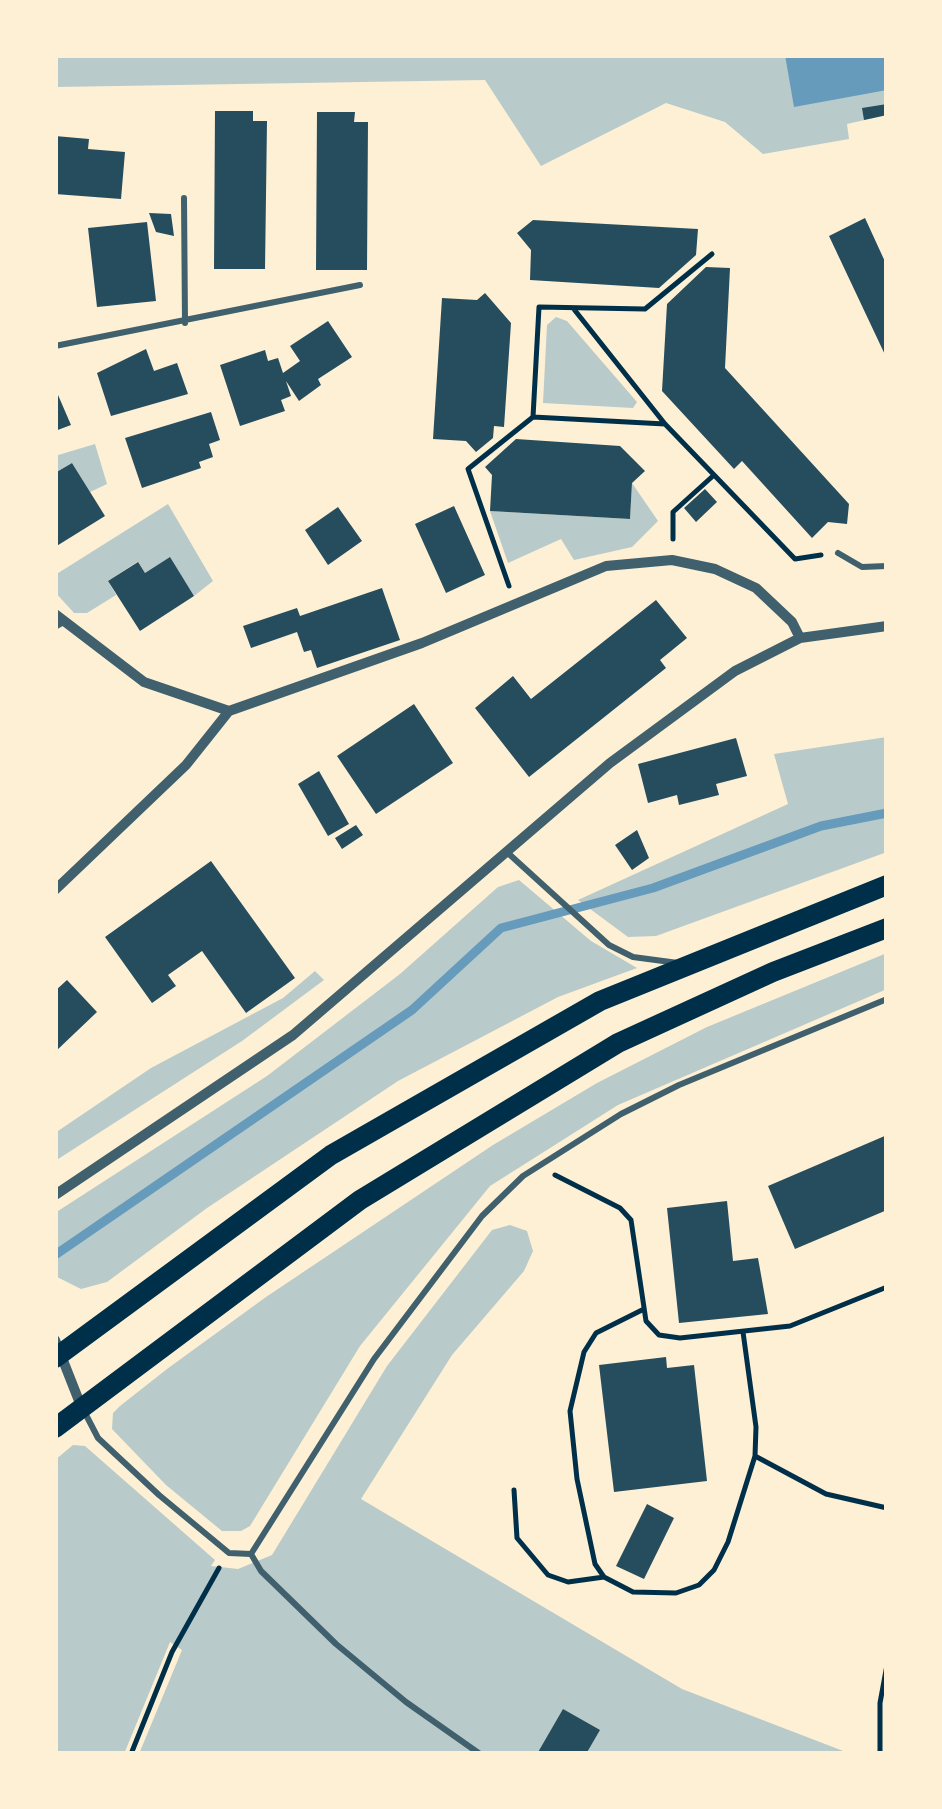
<!DOCTYPE html>
<style>
body{margin:0}
#map{position:relative;width:942px;height:1809px;overflow:hidden;background:#fdf0d5;font-family:"Alegreya Sans",sans-serif}
canvas{display:block}
.frame{position:absolute;inset:0;border:58px solid #fdf0d5;pointer-events:none}
</style>
<div id="map">
<canvas width="942" height="1809"></canvas>
<div class="frame"></div>
</div>
<script>
const ctx = document.querySelector('canvas').getContext('2d');
ctx.lineJoin = 'round';
function paint(path, color) {
  ctx.fillStyle = color;
  ctx.fill(path, 'evenodd');
}
function toPath(rows) {
  const path = new Path2D();
  for (const r of rows) {
    path.moveTo(r[0], r[1]);
    for (let i = 2; i < r.length; i += 2) path.lineTo(r[i], r[i + 1]);
  }
  return path;
}
function trace(path, color, width, dash) {
  ctx.strokeStyle = color;
  ctx.lineWidth = width;
  ctx.lineCap = dash ? 'butt' : 'round';
  ctx.setLineDash(dash || []);
  ctx.stroke(path);
}
const green = toPath([
 [55,55,887,55,887,115,847,124,849,139,763,154,725,122,666,103,541,166,485,80,55,87],
 [556,317,567,321,637,402,633,408,543,403,547,325],
 [95,444,107,484,90,492,72,463,55,473,55,456],
 [632,483,658,521,632,547,574,560,561,539,508,563,490,511,630,519],
 [168,504,213,581,194,596,169,558,145,573,137,562,108,581,116,595,87,613,74,613,55,592,55,575],
 [887,737,887,852,656,936,628,937,578,900,788,804,774,754],
 [519,880,591,941,637,968,558,997,398,1081,207,1208,107,1282,81,1289,57,1277,58,1211,267,1076,400,974,498,887],
 [887,953,887,989,618,1105,490,1186,360,1346,250,1526,241,1531,222,1531,166,1485,112,1429,113,1413,120,1406,167,1369,266,1297,493,1145,597,1083,707,1027],
 [315,971,324,980,242,1041,55,1161,55,1133,151,1068,283,998],
 [510,1225,527,1231,533,1251,524,1271,452,1355,361,1499,682,1689,851,1754,139,1754,182,1650,170,1642,124,1754,55,1754,55,1460,73,1445,85,1446,215,1560,211,1566,238,1569,272,1555,387,1366,492,1230]
]);
const water = toPath([
 [785,55,887,55,887,90,794,107]
]);
const stream = toPath([
 [55,1255,412,1010,501,928,653,888,821,826,887,813]
]);
const building = toPath([
 [887,104,887,115,864,120,862,108],
 [215,111,253,111,253,121,267,121,265,269,214,269],
 [317,112,355,112,354,122,368,122,367,270,316,270],
 [55,136,89,139,88,149,125,152,121,199,55,194],
 [149,213,171,214,174,236,156,232],
 [865,218,887,266,887,359,829,236],
 [533,220,698,229,696,255,659,288,530,280,531,250,517,233],
 [147,222,156,301,97,307,88,228],
 [706,267,730,268,725,368,849,504,847,524,828,522,812,538,742,461,734,469,662,391,667,304],
 [485,293,511,323,504,427,494,426,493,438,476,452,466,441,433,439,442,298,477,300],
 [328,321,352,357,318,379,321,385,299,401,286,381,291,396,281,400,285,411,240,426,220,365,265,350,268,361,278,358,283,373,300,361,290,346],
 [146,349,154,371,177,363,188,394,111,416,97,373],
 [55,388,71,425,55,431],
 [211,412,220,440,209,444,213,457,199,462,201,468,142,488,125,438],
 [516,439,620,446,645,471,632,483,630,519,490,511,492,475,485,467],
 [72,463,105,516,55,547,55,473],
 [705,489,717,502,696,522,684,508],
 [454,506,485,575,446,593,415,524],
 [338,507,362,541,328,565,305,530],
 [170,557,194,596,140,631,108,581,138,562,145,573],
 [382,588,400,640,317,668,311,650,304,652,297,632,251,648,243,626,297,608,300,616],
 [656,600,687,638,660,660,666,668,529,777,475,708,513,676,531,699],
 [414,704,453,763,376,814,337,756],
 [736,738,747,776,716,784,719,795,679,805,677,795,648,803,638,764],
 [319,771,349,824,328,836,298,784],
 [356,825,363,835,342,849,335,838],
 [637,830,649,858,632,870,615,845],
 [211,861,295,978,246,1013,202,951,168,975,176,986,152,1003,105,937],
 [67,980,97,1012,55,1052,55,991],
 [887,1135,887,1210,795,1249,768,1186],
 [727,1201,733,1261,758,1258,768,1314,679,1323,667,1208],
 [666,1357,667,1368,694,1365,707,1481,614,1492,599,1365],
 [647,1504,674,1518,644,1579,616,1566],
 [563,1709,600,1730,586,1754,537,1754]
]);
const path = toPath([
 [573,308,665,424,533,417,539,307,645,309,712,254],
 [665,424,795,559,821,555],
 [673,539,673,512,714,475],
 [509,586,468,469,533,417],
 [555,1175,620,1208,631,1220,646,1321,659,1335,680,1338,790,1326,887,1287],
 [644,1309,596,1333,584,1352,570,1411,577,1479,595,1564,604,1577,633,1592,676,1593,699,1585,714,1570,728,1542,755,1456,756,1427,743,1332],
 [755,1456,826,1494,887,1508],
 [514,1490,517,1538,548,1575,568,1582,604,1577],
 [131,1754,172,1652,219,1568],
 [880,1754,880,1703,887,1665]
]);
const service = toPath([
 [184,198,185,323],
 [55,346,360,285],
 [838,553,862,567,887,566],
 [55,627,64,622],
 [509,854,609,945,633,957,678,963],
 [84,1411,98,1438,159,1495,229,1553,251,1554,374,1359,482,1216,523,1176,621,1114,679,1085,887,999],
 [251,1554,261,1571,336,1644,406,1702,480,1754]
]);
const minor = toPath([
 [55,614,144,682,229,711],
 [55,890,186,765,229,711,422,643,606,566,672,560,715,569,756,588,792,622,800,638],
 [55,1195,293,1035,610,763,735,671,800,638,887,626],
 [55,1340,81,1406]
]);
const primary = toPath([
 [55,1358,331,1155,600,1001,887,885],
 [55,1428,360,1200,618,1043,773,972,887,928]
]);
paint(green, '#b9caca');
paint(water, '#669bbc');
trace(stream, '#669bbc', 9);
paint(building, '#264d5e');
trace(path, '#003049', 5);
trace(service, '#3f606c', 6);
trace(minor, '#3f606c', 10);
trace(primary, '#003049', 20);
</script>
